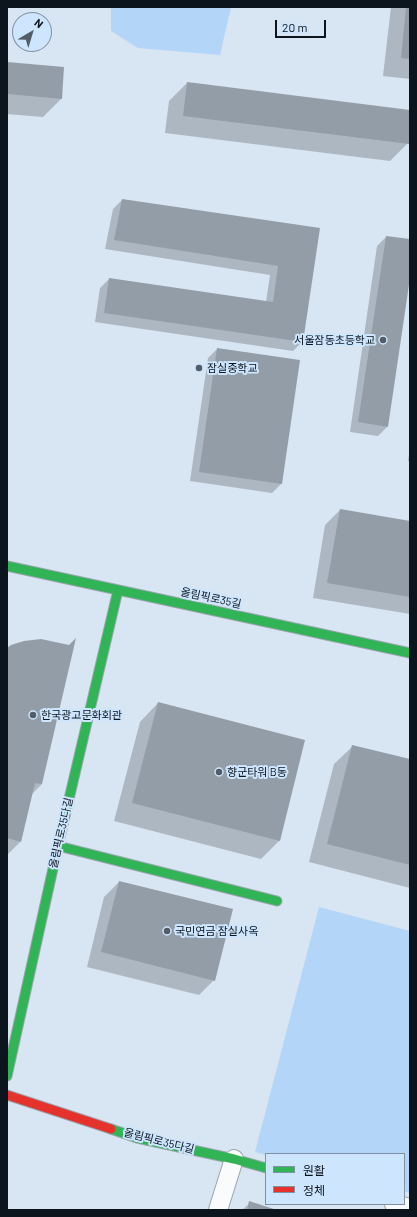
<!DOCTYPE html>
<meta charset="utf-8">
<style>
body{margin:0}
#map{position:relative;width:417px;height:1217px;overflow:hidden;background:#d8e5f2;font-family:Barlow,"Noto Sans KR",sans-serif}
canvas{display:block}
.frame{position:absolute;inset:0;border:8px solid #0c141d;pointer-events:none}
.legend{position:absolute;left:265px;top:1153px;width:140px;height:52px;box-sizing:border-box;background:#cde5fd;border:1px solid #8091a3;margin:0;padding:5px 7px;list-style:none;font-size:12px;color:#0c141d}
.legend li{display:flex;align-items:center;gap:8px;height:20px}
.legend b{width:20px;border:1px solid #8091a3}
.north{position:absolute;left:12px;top:12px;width:40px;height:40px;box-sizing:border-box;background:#cde5fd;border:1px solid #8091a3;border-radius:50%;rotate:38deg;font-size:11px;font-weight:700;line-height:16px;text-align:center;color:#0c141d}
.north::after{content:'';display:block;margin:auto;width:14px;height:18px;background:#535d68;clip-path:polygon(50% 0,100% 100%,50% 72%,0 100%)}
.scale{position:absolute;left:275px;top:20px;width:51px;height:18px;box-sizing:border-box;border:2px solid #0c141d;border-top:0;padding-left:5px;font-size:12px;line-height:14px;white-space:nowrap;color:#0c141d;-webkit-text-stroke:3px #cde5fd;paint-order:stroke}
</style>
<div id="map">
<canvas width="417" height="1217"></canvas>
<div class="frame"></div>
<ul class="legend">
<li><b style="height:5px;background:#30b455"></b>원활</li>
<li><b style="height:5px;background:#e5322d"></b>정체</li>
</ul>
<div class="north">N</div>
<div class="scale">20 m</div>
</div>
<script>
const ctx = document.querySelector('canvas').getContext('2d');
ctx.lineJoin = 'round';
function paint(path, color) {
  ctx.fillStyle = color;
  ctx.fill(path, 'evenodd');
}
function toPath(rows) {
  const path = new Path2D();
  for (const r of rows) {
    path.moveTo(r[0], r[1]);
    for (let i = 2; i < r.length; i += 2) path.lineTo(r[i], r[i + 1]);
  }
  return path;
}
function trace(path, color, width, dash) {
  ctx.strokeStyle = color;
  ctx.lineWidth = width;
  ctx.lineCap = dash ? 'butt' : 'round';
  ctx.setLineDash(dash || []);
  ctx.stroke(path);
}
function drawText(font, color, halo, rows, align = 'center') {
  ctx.font = font + ' Barlow,"Noto Sans KR",sans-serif';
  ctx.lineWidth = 4;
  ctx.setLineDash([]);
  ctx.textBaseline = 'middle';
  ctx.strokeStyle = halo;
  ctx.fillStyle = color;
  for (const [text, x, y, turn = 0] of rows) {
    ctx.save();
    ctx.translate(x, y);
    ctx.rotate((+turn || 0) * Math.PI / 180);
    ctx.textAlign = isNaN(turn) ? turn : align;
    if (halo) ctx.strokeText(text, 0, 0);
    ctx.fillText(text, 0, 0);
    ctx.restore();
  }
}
const green = toPath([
 [111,7,231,7,220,55,138,48,111,31],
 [319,907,410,931,410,1193,404,1191,404,1154,266,1155,255,1152]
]);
const shadow = toPath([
 [391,7,410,7,410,79,383,76],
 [7,63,61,99,43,117,7,114],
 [187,83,410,111,410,130,408,143,390,161,165,133,169,101],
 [122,200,319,229,302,342,293,351,95,322,100,288,109,279,266,302,270,275,105,249,113,209],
 [386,237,410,240,410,280,409,280,387,427,378,436,350,432,377,246],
 [217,349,281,484,272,493,190,481,208,358],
 [410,448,410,461,408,461],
 [340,510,410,522,410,614,313,598,325,525],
 [7,650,42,784,32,794,21,841,7,855],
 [158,703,304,741,279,841,261,859,114,821,140,722],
 [353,746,410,760,410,888,309,862,334,764],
 [119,882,214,980,199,995,87,967,104,897],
 [250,1203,275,1210,242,1210]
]);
const building = toPath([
 [406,7,410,7,410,59,401,58],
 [7,62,64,67,62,99,7,94],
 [187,82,410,110,409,144,183,116],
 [122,199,320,228,303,342,104,313,109,278,273,302,278,266,114,240],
 [386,236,410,239,410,278,388,427,358,422],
 [217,348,300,360,282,484,199,472],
 [340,509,410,521,410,597,327,583],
 [76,638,42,784,35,783,21,842,7,838,7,648,11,645,24,641,41,639,69,645],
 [158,702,305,740,280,841,132,803],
 [352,745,410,759,410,865,327,844],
 [119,881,233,909,215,981,101,952],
 [249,1201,277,1210,247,1210]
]);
const street = toPath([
 [394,1204,410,1208],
 [218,1210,234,1159]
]);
const fast = toPath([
 [7,566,410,653],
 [58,846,277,901],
 [7,1076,58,846,118,590],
 [111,1129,137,1138,234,1159,266,1168]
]);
const jam = toPath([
 [7,1095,111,1129]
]);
const markers = [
 [383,340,4,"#535d68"],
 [199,368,4,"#535d68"],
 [33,715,4,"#535d68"],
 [219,772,4,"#535d68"],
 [167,931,4,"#535d68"]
];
const poiNames = [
 ["서울잠동초등학교",375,340,"right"],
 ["잠실중학교",207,368],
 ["한국광고문화회관",41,715],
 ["향군타워 B동",227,772],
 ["국민연금 잠실사옥",175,931]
];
const streetNames = [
 ["올림픽로35길",211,598,12],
 ["올림픽로35다길",61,833,-77],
 ["올림픽로35다길",159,1141,14]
];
paint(green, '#b3d6f8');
paint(shadow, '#0003');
paint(building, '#939da7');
trace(street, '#9ba5ae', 20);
trace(fast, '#9ba5ae', 11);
trace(jam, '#9ba5ae', 11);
trace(street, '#f9fbfd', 18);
trace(fast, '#30b455', 9);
trace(jam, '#e5322d', 9);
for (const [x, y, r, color] of markers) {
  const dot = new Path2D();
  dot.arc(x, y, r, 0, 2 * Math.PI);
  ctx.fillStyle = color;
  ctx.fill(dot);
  trace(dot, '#cde5fd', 1.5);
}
drawText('11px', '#0c141d', '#cde5fd', poiNames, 'left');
drawText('11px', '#0c141d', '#cde5fd', streetNames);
</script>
